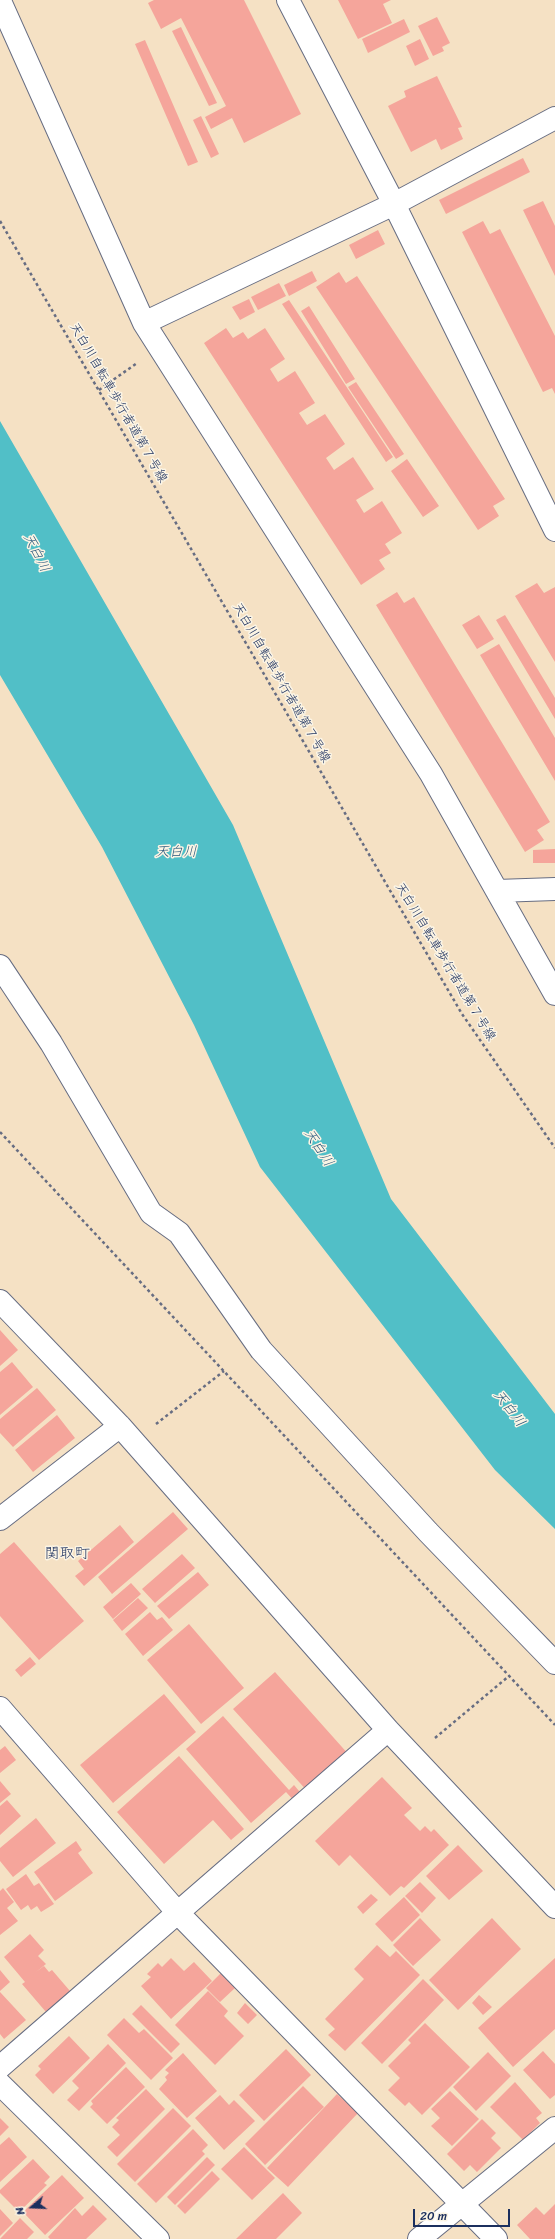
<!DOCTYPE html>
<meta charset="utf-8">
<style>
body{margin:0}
#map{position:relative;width:555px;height:2239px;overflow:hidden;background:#f5e1c4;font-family:Sriracha,sans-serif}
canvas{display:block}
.north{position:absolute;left:12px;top:2187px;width:40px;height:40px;-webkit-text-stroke:3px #fcf5e5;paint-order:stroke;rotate:251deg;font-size:11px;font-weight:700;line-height:16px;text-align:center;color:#1b2f5e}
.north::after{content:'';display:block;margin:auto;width:14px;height:18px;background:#1b2f5e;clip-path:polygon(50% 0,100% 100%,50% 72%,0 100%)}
.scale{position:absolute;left:413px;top:2209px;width:97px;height:18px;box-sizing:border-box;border:2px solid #1b2f5e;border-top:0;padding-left:5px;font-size:12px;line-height:14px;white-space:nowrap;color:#1b2f5e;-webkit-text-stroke:3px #fcf5e5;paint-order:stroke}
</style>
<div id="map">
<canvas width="555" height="2239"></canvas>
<div class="north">N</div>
<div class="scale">20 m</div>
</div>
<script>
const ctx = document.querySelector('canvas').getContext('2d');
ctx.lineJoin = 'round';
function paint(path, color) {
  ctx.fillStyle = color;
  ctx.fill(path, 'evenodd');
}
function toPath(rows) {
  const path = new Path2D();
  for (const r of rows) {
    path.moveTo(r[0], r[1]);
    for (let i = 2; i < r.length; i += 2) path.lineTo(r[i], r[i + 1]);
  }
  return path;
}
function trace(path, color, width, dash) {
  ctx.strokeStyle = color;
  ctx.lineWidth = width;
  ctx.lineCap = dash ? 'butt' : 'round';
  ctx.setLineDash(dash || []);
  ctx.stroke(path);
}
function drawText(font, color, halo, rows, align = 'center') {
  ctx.font = font + ' Sriracha,"Klee One",sans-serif';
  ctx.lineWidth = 3;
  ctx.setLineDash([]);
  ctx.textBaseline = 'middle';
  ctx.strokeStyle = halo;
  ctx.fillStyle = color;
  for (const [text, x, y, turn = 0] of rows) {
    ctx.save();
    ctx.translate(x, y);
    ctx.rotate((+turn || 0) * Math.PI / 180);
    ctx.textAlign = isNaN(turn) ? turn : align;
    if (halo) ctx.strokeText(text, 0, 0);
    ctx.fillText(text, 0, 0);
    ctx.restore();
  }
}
const water = toPath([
 [0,421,233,825,391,1199,555,1414,555,1529,495,1470,260,1167,194,1025,102,847,0,675]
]);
const building = toPath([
 [154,0,244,0,301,114,244,143,232,118,211,129,205,117,226,106,181,18,161,29,148,3],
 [338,0,391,0,383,4,392,23,358,39],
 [437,17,450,43,442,47,444,51,433,56,418,26],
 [404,19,410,32,368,53,362,39],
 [181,27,217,103,209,106,172,31],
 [420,39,429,59,415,66,406,46],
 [145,40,198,162,188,166,135,44],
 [437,76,462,127,458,128,463,139,441,150,436,139,411,152,388,106,406,97,404,91],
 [201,116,219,154,211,158,193,120],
 [523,158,530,172,446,214,439,200],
 [543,201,555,226,555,276,523,210],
 [483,221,490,234,500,229,555,336,555,394,552,388,543,392,462,232],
 [378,230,385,244,356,259,349,245],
 [312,271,317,281,289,296,284,285],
 [339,272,346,283,357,276,505,499,493,506,499,516,478,530,316,287],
 [279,283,286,296,258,310,251,297],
 [249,299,255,312,240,320,232,307],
 [289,300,393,457,386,462,282,304],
 [309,306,355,379,346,384,301,311],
 [226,328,233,338,243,332,248,339,265,328,285,359,270,369,278,382,295,371,315,403,299,413,307,425,325,414,345,444,326,458,334,470,353,457,374,489,356,500,364,513,382,501,402,533,385,544,391,553,379,560,385,569,361,585,204,343],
 [356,382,404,454,396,459,348,387],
 [407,459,439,506,423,517,391,471],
 [537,583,544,593,555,587,555,662,515,596],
 [397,592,404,603,414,597,550,822,537,830,544,840,525,852,376,605],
 [479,615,494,639,477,649,462,625],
 [505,615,555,698,555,719,496,620],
 [499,644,555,738,555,781,480,655],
 [555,849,555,863,533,863,533,850],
 [0,1330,18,1350,0,1366],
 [12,1362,33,1387,0,1415,0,1372],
 [37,1388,56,1410,13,1447,0,1433,0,1419],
 [57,1415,75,1438,33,1472,15,1450],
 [173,1512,188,1529,112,1594,98,1577],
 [120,1525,134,1542,84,1586,75,1576,84,1569,78,1561],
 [14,1542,84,1621,39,1660,0,1616,0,1554],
 [182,1554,195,1568,155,1603,142,1589],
 [198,1572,209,1585,169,1619,157,1606],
 [131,1583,141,1594,113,1619,103,1607],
 [138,1598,148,1608,122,1631,113,1620],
 [150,1612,157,1620,162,1617,173,1630,143,1656,125,1634],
 [189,1624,244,1688,201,1724,147,1660],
 [30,1657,36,1664,21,1677,15,1670],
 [275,1672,350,1756,309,1793,233,1709],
 [164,1694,196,1732,113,1803,80,1765],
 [223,1716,289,1790,294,1785,304,1797,297,1804,286,1792,251,1823,186,1749],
 [5,1746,16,1760,0,1773,0,1750],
 [179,1756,244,1829,231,1840,213,1820,164,1864,117,1812],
 [382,1777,412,1808,404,1815,420,1831,425,1826,431,1832,434,1829,449,1845,404,1888,401,1886,390,1896,350,1855,339,1866,315,1841],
 [0,1781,11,1794,0,1803],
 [7,1800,21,1816,0,1835,0,1806],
 [36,1818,56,1843,13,1877,0,1861,0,1848],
 [76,1841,82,1850,78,1853,93,1873,55,1901,34,1872],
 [458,1845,483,1871,449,1900,426,1876],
 [26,1874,34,1886,39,1883,54,1904,41,1912,37,1906,31,1910,28,1905,21,1910,6,1889],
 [420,1882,436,1898,422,1913,405,1896],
 [3,1888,14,1902,7,1908,18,1921,0,1935,0,1891],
 [371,1894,378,1900,363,1914,357,1907],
 [404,1897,420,1915,392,1942,375,1924],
 [420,1918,441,1940,413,1966,393,1945],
 [492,1918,521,1949,458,2010,429,1980],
 [30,1934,44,1950,38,1956,46,1964,36,1972,44,1966,49,1972,52,1970,70,1991,46,2012,22,1984,25,1982,4,1957],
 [377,1945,390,1957,396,1951,420,1975,345,2051,328,2035,335,2029,325,2019,364,1979,354,1969],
 [171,1958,184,1971,194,1962,212,1981,171,2019,141,1986,151,1977,147,1974,158,1963,162,1967],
 [555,1958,555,2029,513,2067,478,2028],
 [0,1970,10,1982,0,1991],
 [221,1973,235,1988,220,2002,206,1988],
 [423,1979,444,2000,382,2064,361,2043],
 [208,1991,228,2011,224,2016,244,2036,215,2065,175,2025],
 [0,1992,26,2020,4,2039,0,2034],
 [479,1995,492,2007,483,2015,472,2003],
 [245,2003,257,2015,248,2024,237,2013],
 [141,2005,180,2044,171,2053,132,2014],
 [124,2018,139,2033,144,2029,173,2058,151,2080,107,2035],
 [425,2023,470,2067,422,2115,409,2102,405,2106,388,2090,400,2078,388,2066,411,2043,408,2040],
 [69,2036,90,2058,53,2094,35,2075,41,2069,38,2066],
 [108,2044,126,2063,79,2111,67,2100,79,2088,72,2081],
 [286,2049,311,2075,264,2121,239,2095],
 [543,2051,555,2064,555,2095,550,2099,523,2070],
 [488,2052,511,2076,476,2111,453,2087],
 [183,2053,217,2091,187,2118,159,2089,167,2080,165,2077,169,2073,165,2070],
 [126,2067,145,2087,107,2124,90,2107,93,2104,91,2101],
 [515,2082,542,2113,536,2118,540,2123,523,2140,490,2107],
 [303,2086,324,2107,265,2165,245,2144],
 [146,2089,165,2109,117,2157,107,2147,120,2135,112,2127,119,2120,116,2118],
 [450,2091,479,2119,452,2146,431,2126,440,2118,431,2109],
 [337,2094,358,2113,288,2187,267,2168],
 [220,2095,229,2105,234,2100,255,2121,224,2150,195,2118],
 [173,2108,191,2126,135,2182,117,2164],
 [0,2118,9,2127,0,2136],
 [482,2119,496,2133,491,2138,501,2148,477,2172,470,2165,464,2171,447,2154],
 [193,2129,208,2145,202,2151,205,2154,156,2203,137,2184],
 [9,2137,27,2157,0,2182,0,2145],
 [244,2147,275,2178,252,2200,221,2169],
 [207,2157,215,2165,175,2205,167,2197],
 [33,2159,50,2177,44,2183,47,2185,19,2212,0,2193,0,2190],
 [212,2171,220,2179,185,2214,177,2206],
 [62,2175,84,2198,45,2235,23,2212],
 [283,2193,302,2213,276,2239,236,2239],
 [555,2204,555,2239,530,2239,517,2225,536,2207,544,2215],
 [93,2205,107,2219,86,2239,50,2239,48,2237,75,2208,82,2216],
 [0,2209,13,2223,0,2236],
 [20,2218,34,2232,27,2239,0,2239]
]);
const path = toPath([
 [0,221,462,1014,555,1148],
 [99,390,137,363],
 [0,1132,555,1725],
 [156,1424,224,1371],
 [435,1738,509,1676]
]);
const street = toPath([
 [288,0,394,204,555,530],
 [0,1,144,323,431,774,555,994],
 [144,323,394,204,555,118],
 [497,891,555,889],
 [0,966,51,1043,151,1213,179,1233,261,1350,428,1532,555,1663],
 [0,1301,120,1426,388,1730,555,1907],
 [0,1519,120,1426],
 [0,1708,178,1913,496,2239],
 [0,2067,388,1730],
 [0,2084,158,2239],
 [419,2239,555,2128]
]);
const streetNames = [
 ["天白川自転車歩行者道第７号線",118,403,60],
 ["天白川自転車歩行者道第７号線",281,683,60],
 ["天白川自転車歩行者道第７号線",445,962,59]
];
const waterNames = [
 ["天白川",36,553,63],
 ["天白川",176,852],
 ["天白川",318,1148,57],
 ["天白川",509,1409,52]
];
const quarterNames = [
 ["関取町",67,1554]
];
paint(water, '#51bfc7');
paint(building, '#f5a59b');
trace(street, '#676d82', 24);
trace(path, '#676d82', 2.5, [3, 3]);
trace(street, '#fff', 22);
drawText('13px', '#1b2f5e', '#fcf5e5', streetNames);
drawText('italic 14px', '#2b5a7e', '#fcf5e5', waterNames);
drawText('15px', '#1b2f5e', '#fcf5e5', quarterNames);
</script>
